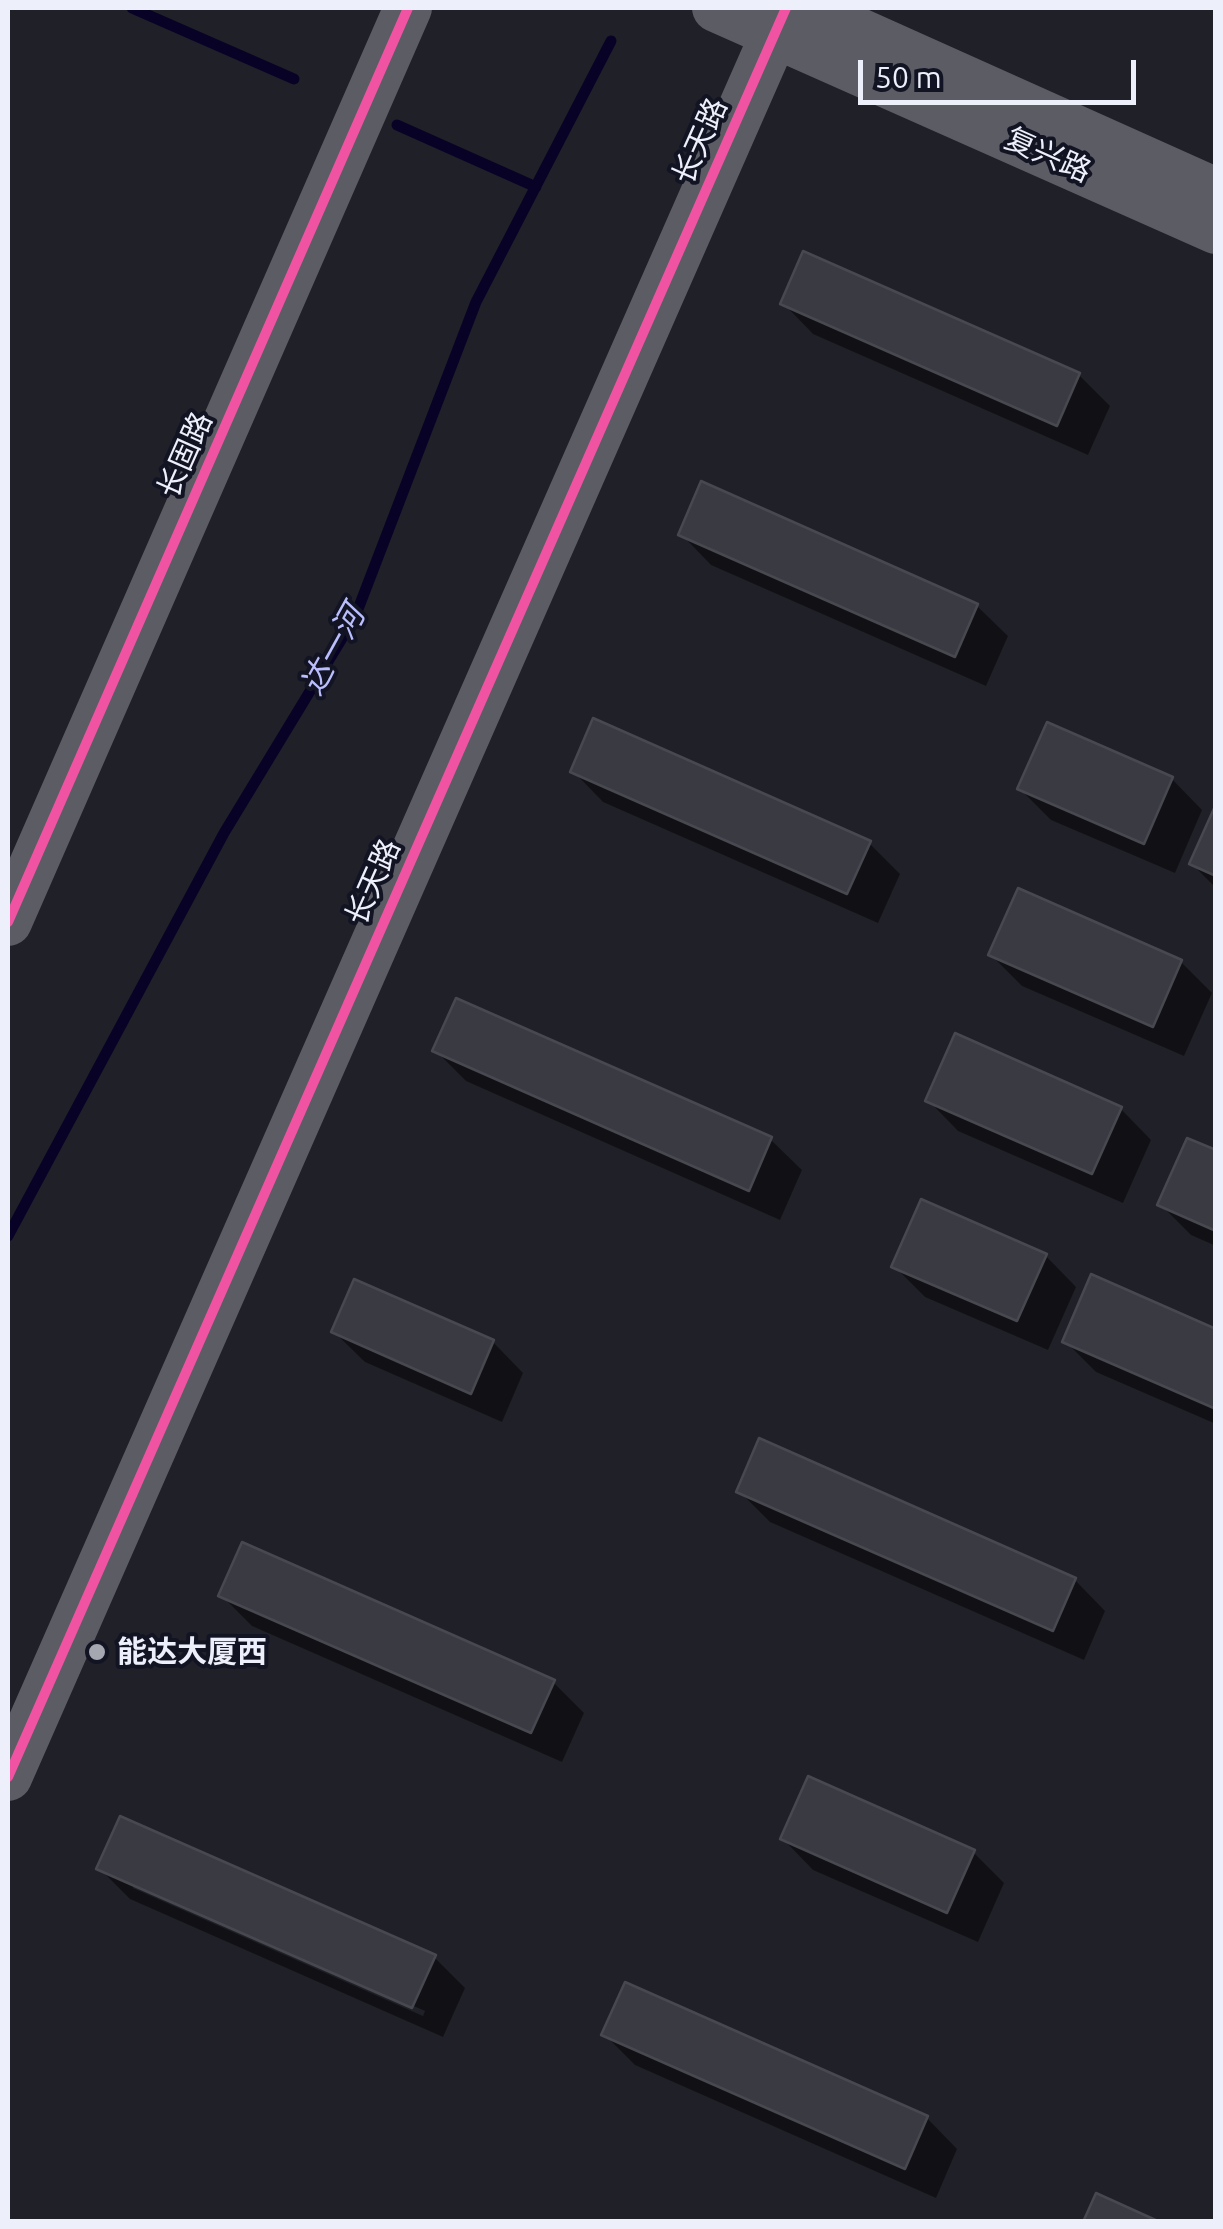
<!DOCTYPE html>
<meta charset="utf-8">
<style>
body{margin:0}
#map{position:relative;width:1223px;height:2229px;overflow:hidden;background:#202029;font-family:Ubuntu,sans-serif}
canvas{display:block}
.frame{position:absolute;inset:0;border:10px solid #edeffa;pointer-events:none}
.scale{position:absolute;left:858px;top:60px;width:278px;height:45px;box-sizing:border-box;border:5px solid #edeffa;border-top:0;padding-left:12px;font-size:30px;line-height:35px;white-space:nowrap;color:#edeffa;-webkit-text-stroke:8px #131423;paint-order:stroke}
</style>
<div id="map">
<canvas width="1223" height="2229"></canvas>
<div class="frame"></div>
<div class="scale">50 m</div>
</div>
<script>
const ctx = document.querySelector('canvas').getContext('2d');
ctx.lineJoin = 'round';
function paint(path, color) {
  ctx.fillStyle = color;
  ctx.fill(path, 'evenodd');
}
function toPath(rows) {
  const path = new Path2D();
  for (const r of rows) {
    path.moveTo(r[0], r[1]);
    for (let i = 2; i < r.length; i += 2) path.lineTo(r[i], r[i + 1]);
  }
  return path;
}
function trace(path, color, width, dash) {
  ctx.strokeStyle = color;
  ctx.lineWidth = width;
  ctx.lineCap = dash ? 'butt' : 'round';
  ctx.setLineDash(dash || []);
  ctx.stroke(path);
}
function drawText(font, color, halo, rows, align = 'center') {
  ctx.font = font + ' Ubuntu,"Noto Sans SC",sans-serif';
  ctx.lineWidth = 8;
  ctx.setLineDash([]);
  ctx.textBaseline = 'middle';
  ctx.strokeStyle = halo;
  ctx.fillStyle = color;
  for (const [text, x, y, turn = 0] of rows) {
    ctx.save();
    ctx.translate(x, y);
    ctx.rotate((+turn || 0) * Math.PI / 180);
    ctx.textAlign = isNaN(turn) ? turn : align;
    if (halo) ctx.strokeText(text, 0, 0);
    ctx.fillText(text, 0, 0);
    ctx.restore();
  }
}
const shadow = toPath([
 [783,303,1079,375,1110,406,1088,455,813,334],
 [681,534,977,606,1008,636,986,686,711,565],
 [573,771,869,843,900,874,878,923,603,802],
 [1172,779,1202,810,1175,873,1051,820,1020,789],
 [1216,810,1216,888,1192,864],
 [991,955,1181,962,1212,993,1184,1056,1022,986],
 [435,1050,771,1140,802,1170,780,1220,466,1081],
 [928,1100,1121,1109,1151,1140,1123,1203,958,1131],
 [1216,1153,1216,1246,1191,1235,1160,1204],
 [1046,1256,1076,1287,1048,1350,925,1297,894,1266],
 [1216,1331,1216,1424,1096,1372,1065,1341],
 [334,1332,493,1342,523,1373,502,1422,365,1362],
 [739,1491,1075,1580,1105,1611,1084,1660,770,1522],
 [221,1595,553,1682,584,1713,562,1762,252,1626],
 [783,1839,973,1852,1004,1883,978,1942,813,1870],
 [99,1868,434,1957,465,1988,443,2037,130,1899],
 [133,1882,425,2011,423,2016,133,1888],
 [604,2034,927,2118,957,2149,936,2198,635,2065]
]);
const stream = toPath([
 [132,8,294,79],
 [397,125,536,187],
 [8,1236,224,833,355,617,476,302,611,41]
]);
const building = toPath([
 [803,251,1080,373,1057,426,780,304,803,251],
 [701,481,978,604,955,657,678,535,701,481],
 [593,718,871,841,847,894,570,772,593,718],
 [1047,722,1173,777,1144,844,1017,789,1047,722],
 [1216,804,1216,876,1189,864,1216,804],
 [1018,888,1182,960,1153,1027,988,955,1018,888],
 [456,998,772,1137,749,1191,432,1051,456,998],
 [955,1033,1122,1107,1092,1174,925,1101,955,1033],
 [1187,1138,1216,1150,1216,1231,1157,1205,1187,1138],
 [921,1199,1047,1254,1017,1321,891,1267,921,1199],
 [1091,1274,1216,1329,1216,1409,1062,1342,1091,1274],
 [354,1279,494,1340,471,1394,331,1332,354,1279],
 [759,1438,1076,1578,1053,1631,736,1492,759,1438],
 [242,1542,555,1680,531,1733,218,1596,242,1542],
 [808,1776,975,1850,947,1913,780,1839,808,1776],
 [120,1816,436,1955,412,2008,96,1869,120,1816],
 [625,1982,928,2116,905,2169,601,2035,625,1982],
 [1096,2193,1160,2222,1083,2222,1096,2193]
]);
const secondary = toPath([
 [716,8,1216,230],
 [806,8,1216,192],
 [8,922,408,8],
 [8,1777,786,8]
]);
const cycleway = toPath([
 [8,922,408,8],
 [8,1777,786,8]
]);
const markers = [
 [97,1652,10,"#a5a7b1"]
];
const streetNames = [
 ["长天路",700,141,-66],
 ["复兴路",1048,155,24],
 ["长固路",185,455,-66],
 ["长天路",373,882,-66]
];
const poiNames = [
 ["能达大厦西",117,1652]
];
const waterNames = [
 ["达一河",333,650,-61]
];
paint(shadow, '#0007');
trace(stream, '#080326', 11);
paint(building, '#393a42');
trace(building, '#484850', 2.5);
trace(secondary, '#5c5c65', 48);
trace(cycleway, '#f153a3', 10);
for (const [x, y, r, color] of markers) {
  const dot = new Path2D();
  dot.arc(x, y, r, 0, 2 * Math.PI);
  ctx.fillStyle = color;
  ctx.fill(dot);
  trace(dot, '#131423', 4);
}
drawText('30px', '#edeffa', '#131423', streetNames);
drawText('bold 30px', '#edeffa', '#131423', poiNames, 'left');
drawText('italic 32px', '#babefc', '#131423', waterNames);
</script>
